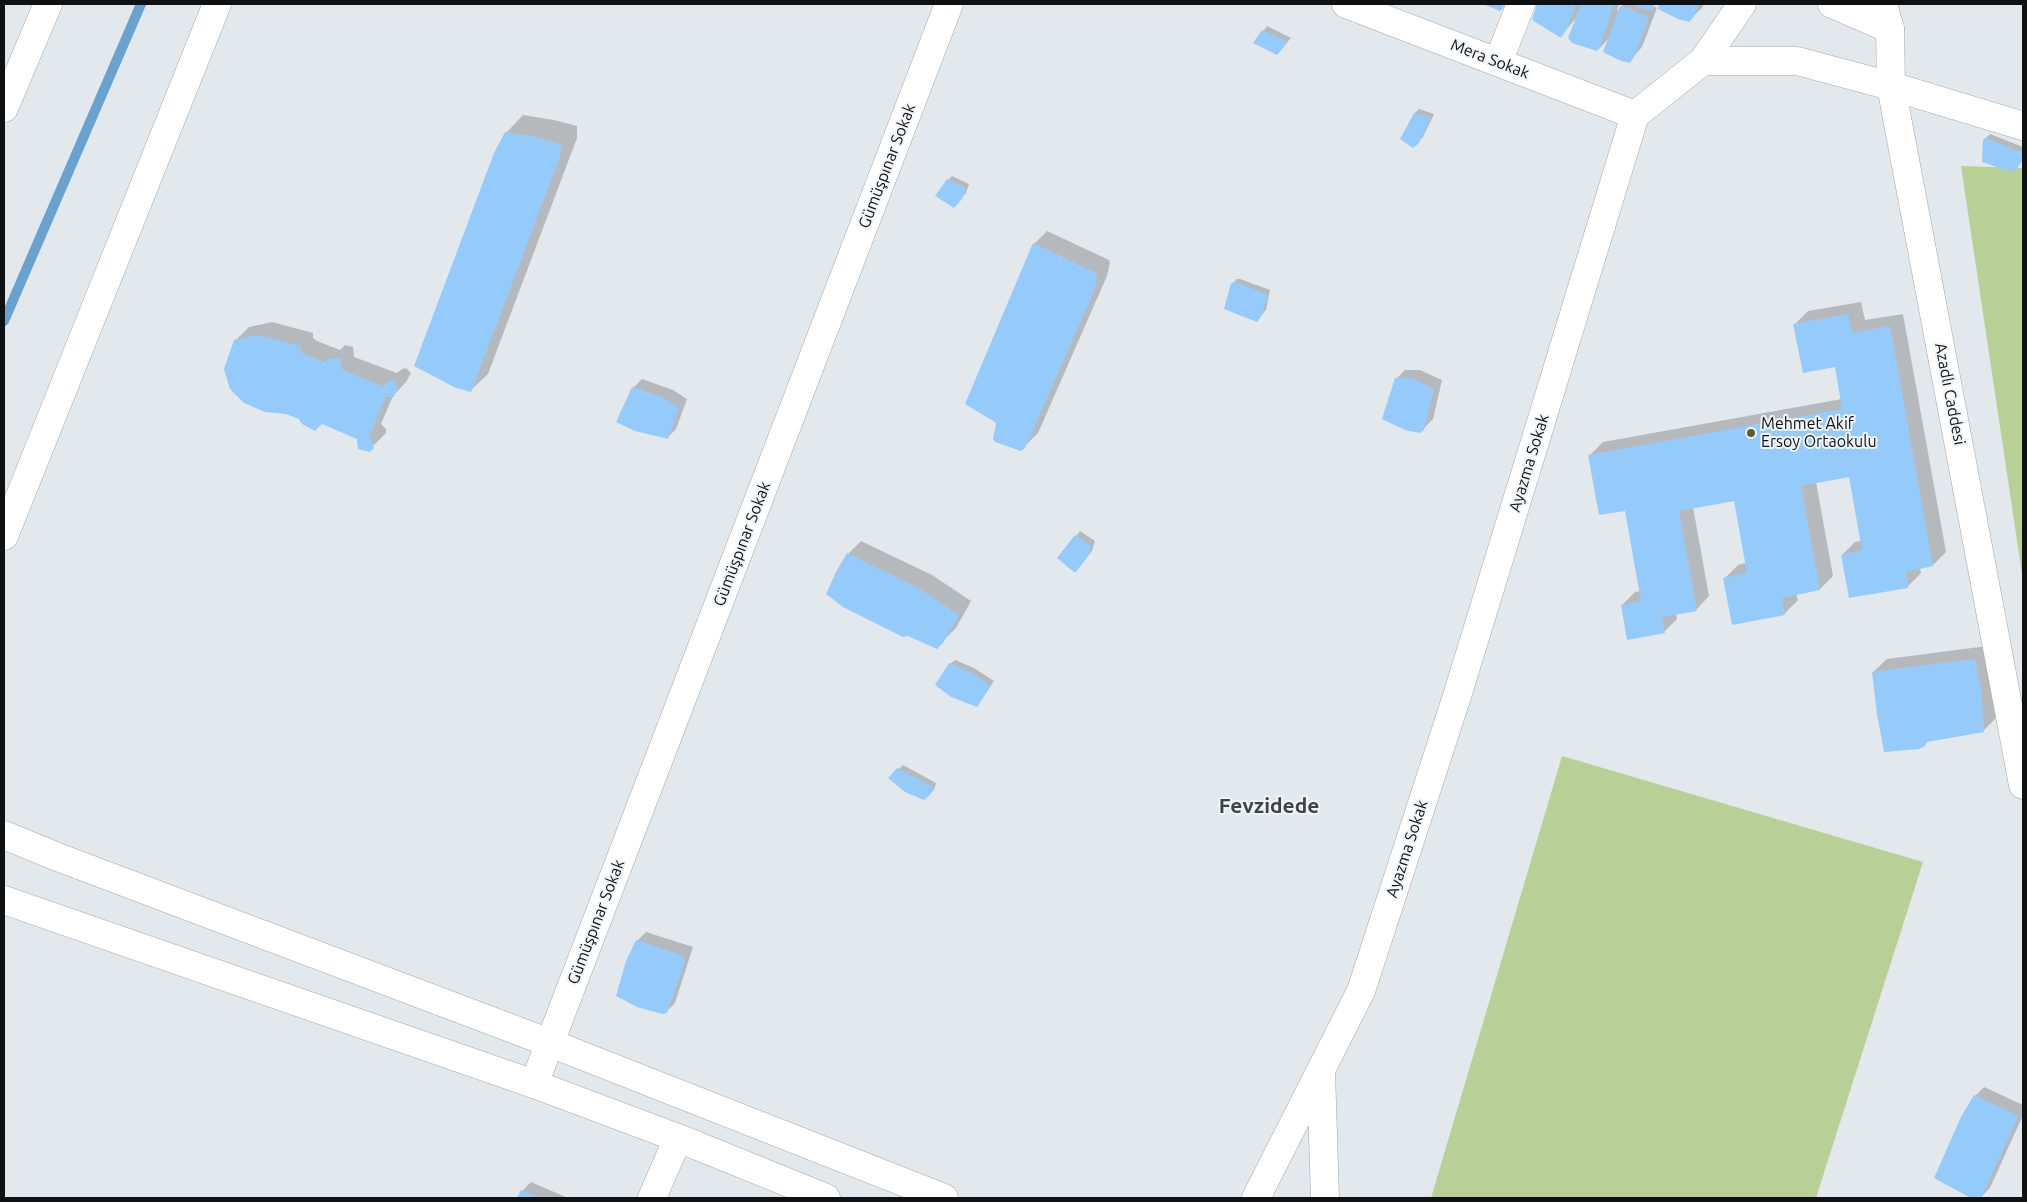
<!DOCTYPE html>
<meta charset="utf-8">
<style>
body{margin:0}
#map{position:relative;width:2027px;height:1202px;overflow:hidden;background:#e3e8ec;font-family:Ubuntu,sans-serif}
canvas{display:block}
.frame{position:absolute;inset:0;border:5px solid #0f1012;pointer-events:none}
</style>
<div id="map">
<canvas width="2027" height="1202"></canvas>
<div class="frame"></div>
</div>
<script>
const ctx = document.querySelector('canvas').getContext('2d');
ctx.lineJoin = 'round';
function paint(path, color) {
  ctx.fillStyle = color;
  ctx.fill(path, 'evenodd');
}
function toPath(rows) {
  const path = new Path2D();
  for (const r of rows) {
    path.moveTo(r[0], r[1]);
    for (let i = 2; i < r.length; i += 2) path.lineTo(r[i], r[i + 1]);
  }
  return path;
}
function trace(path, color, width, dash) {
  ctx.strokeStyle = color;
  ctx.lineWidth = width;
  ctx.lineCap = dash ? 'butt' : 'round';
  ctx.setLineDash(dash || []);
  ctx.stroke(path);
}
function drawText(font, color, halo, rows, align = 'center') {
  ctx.font = font + ' Ubuntu,sans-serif';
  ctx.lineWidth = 4;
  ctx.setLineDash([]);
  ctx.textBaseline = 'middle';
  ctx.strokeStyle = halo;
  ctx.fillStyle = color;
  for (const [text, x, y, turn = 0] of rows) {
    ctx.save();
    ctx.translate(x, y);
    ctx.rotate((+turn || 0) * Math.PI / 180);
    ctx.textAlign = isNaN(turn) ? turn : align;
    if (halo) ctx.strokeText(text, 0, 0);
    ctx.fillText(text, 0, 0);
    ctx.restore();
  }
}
const green = toPath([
 [1961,166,2023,168,2023,574,2022,574],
 [1562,756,1923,862,1816,1198,1431,1198]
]);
const shadow = toPath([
 [1539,4,1619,4,1617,11,1624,4,1655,4,1653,6,1657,8,1642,47,1629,62,1610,37,1599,49,1576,18,1561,36,1533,19],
 [1661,4,1704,4,1702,8,1689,20,1660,8],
 [1267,26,1291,38,1281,49,1255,43],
 [1419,109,1434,114,1423,137,1413,147,1415,113],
 [523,115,554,120,577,126,577,138,488,374,470,391,506,133],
 [1990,134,2023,147,2023,160,2019,165,1984,140],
 [952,176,969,184,966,193,958,202,948,180],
 [1047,231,1109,260,1110,263,1107,276,1038,433,1021,450,996,421,1034,244],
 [1237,279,1240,279,1270,290,1266,310,1257,320,1232,284],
 [1861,302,1865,320,1903,314,1946,552,1933,565,1920,568,1921,573,1908,586,1850,597,1842,555,1855,542,1861,541,1850,476,1816,482,1833,576,1820,589,1796,593,1798,600,1784,614,1725,578,1738,565,1746,563,1735,499,1693,507,1709,596,1696,610,1676,613,1677,619,1664,632,1622,605,1635,592,1641,591,1626,509,1590,455,1603,442,1842,399,1836,366,1795,324,1808,311],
 [272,322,313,333,313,338,317,341,340,350,345,345,353,347,354,357,397,373,402,369,406,368,411,373,406,382,393,396,381,424,386,429,386,433,369,450,359,438,322,423,300,418,235,341,249,327],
 [1405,370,1420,370,1442,380,1433,419,1420,432,1396,379],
 [642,379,673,390,687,399,676,429,667,438,633,388],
 [1080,531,1095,541,1092,551,1080,566,1059,558],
 [861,541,932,575,971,601,956,628,936,648,848,554],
 [1987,646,1996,718,1983,731,1929,740,1924,745,1873,672,1887,659],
 [955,660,974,668,994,681,977,706,950,664],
 [903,765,936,783,934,790,924,799,890,778],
 [646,932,693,947,675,1003,666,1012,637,941],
 [1984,1087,2023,1105,2023,1115,1990,1188,1981,1197,1975,1198,1936,1177,1962,1117,1975,1096],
 [531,1182,568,1198,518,1198,522,1191]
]);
const stream = toPath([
 [4,321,141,4]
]);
const building = toPath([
 [1483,4,1505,4,1503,8,1500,11],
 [1537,4,1576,4,1567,29,1561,38,1532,20],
 [1581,4,1614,4,1599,49,1597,51,1572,43,1568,38],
 [1631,4,1653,4,1654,7,1651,10,1646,10],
 [1659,4,1699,4,1693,18,1689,22,1678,19,1658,9],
 [1620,6,1625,7,1649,17,1634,57,1630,63,1621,61,1603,52],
 [1262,30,1288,42,1277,55,1253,43],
 [1414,113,1430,118,1419,143,1413,148,1400,139],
 [505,132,536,137,562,145,560,157,471,392,456,388,414,366,494,153],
 [1985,138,2023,153,2023,160,2015,171,2005,170,1982,162,1983,140],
 [947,179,966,188,962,199,954,208,935,196],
 [1033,243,1096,273,1097,276,1094,291,1025,448,1021,451,995,442,993,439,996,424,995,422,965,404],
 [1235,282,1266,294,1267,296,1262,315,1257,322,1224,309,1231,283],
 [1848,314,1852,333,1890,326,1933,566,1906,572,1908,588,1849,598,1841,555,1862,550,1849,477,1801,486,1820,590,1782,598,1785,615,1732,625,1723,578,1747,573,1734,501,1679,511,1697,611,1662,617,1665,633,1627,640,1621,605,1641,601,1625,511,1599,515,1588,455,1842,409,1835,367,1803,373,1793,324],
 [258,335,301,346,300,351,304,354,325,362,330,358,341,359,342,370,383,386,388,381,393,381,398,386,394,397,385,397,369,438,373,443,374,448,370,452,358,449,357,439,322,424,315,431,302,424,299,419,286,414,265,412,244,403,230,389,224,369,234,340],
 [1395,378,1411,378,1434,389,1424,430,1420,433,1405,430,1382,419],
 [632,387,664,398,679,408,668,439,635,431,616,422],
 [1075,535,1091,546,1088,556,1076,572,1074,572,1057,558],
 [847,553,918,588,959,615,943,643,937,649,908,636,903,637,843,607,826,594,836,572],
 [1973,659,1975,660,1981,689,1984,732,1927,742,1925,746,1919,749,1884,752,1877,714,1872,672],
 [949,663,970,672,991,686,977,707,951,697,935,685],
 [897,768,933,787,930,795,924,800,905,792,888,778],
 [636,940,684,956,684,964,667,1013,662,1014,637,1007,616,996,626,961],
 [1974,1095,2017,1115,2018,1117,1981,1198,1971,1198,1934,1178,1961,1117],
 [521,1190,540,1198,517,1198]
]);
const street = toPath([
 [1346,4,1635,115],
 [1832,4,1890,29],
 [1703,61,1742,4],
 [1498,62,1521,4],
 [4,108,48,4],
 [1321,1072,1325,1198],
 [534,1084,949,4],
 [652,1198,678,1138],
 [1256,1198,1361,991,1458,693,1635,115,1703,61,1797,61,1891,86,2023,126]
]);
const secondary = toPath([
 [1883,4,1890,29,1891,86,2023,785],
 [4,536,217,4],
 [4,835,55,856,550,1043,944,1198],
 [4,900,534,1084,678,1138,826,1198]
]);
const markers = [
 [1751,433,5,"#5c5d2a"]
];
const streetNames = [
 ["Mera Sokak",1490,59,21],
 ["Gümüşpınar Sokak",887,166,-69],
 ["Azadlı Caddesi",1950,394,79],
 ["Ayazma Sokak",1529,463,-73],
 ["Gümüşpınar Sokak",742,544,-69],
 ["Ayazma Sokak",1407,849,-72],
 ["Gümüşpınar Sokak",596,922,-69]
];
const poiNames = [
 ["Mehmet Akif",1761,424],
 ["Ersoy Ortaokulu",1761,442]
];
const districtNames = [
 ["Fevzidede",1269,806]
];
paint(green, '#b8d096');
paint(shadow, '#0003');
trace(stream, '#6aa2cf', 10);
paint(building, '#94cbfb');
trace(street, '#a4a8ad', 29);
trace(secondary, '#a4a8ad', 29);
trace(street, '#fff', 28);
trace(secondary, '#fff', 28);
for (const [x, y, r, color] of markers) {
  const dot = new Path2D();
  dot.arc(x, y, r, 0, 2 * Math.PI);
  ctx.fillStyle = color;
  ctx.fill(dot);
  trace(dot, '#f0f5f9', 2);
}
drawText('16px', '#0f1012', '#f0f5f9', streetNames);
drawText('16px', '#0f1012', '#f0f5f9', poiNames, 'left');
drawText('bold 21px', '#3f4347', '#f0f5f9', districtNames);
</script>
